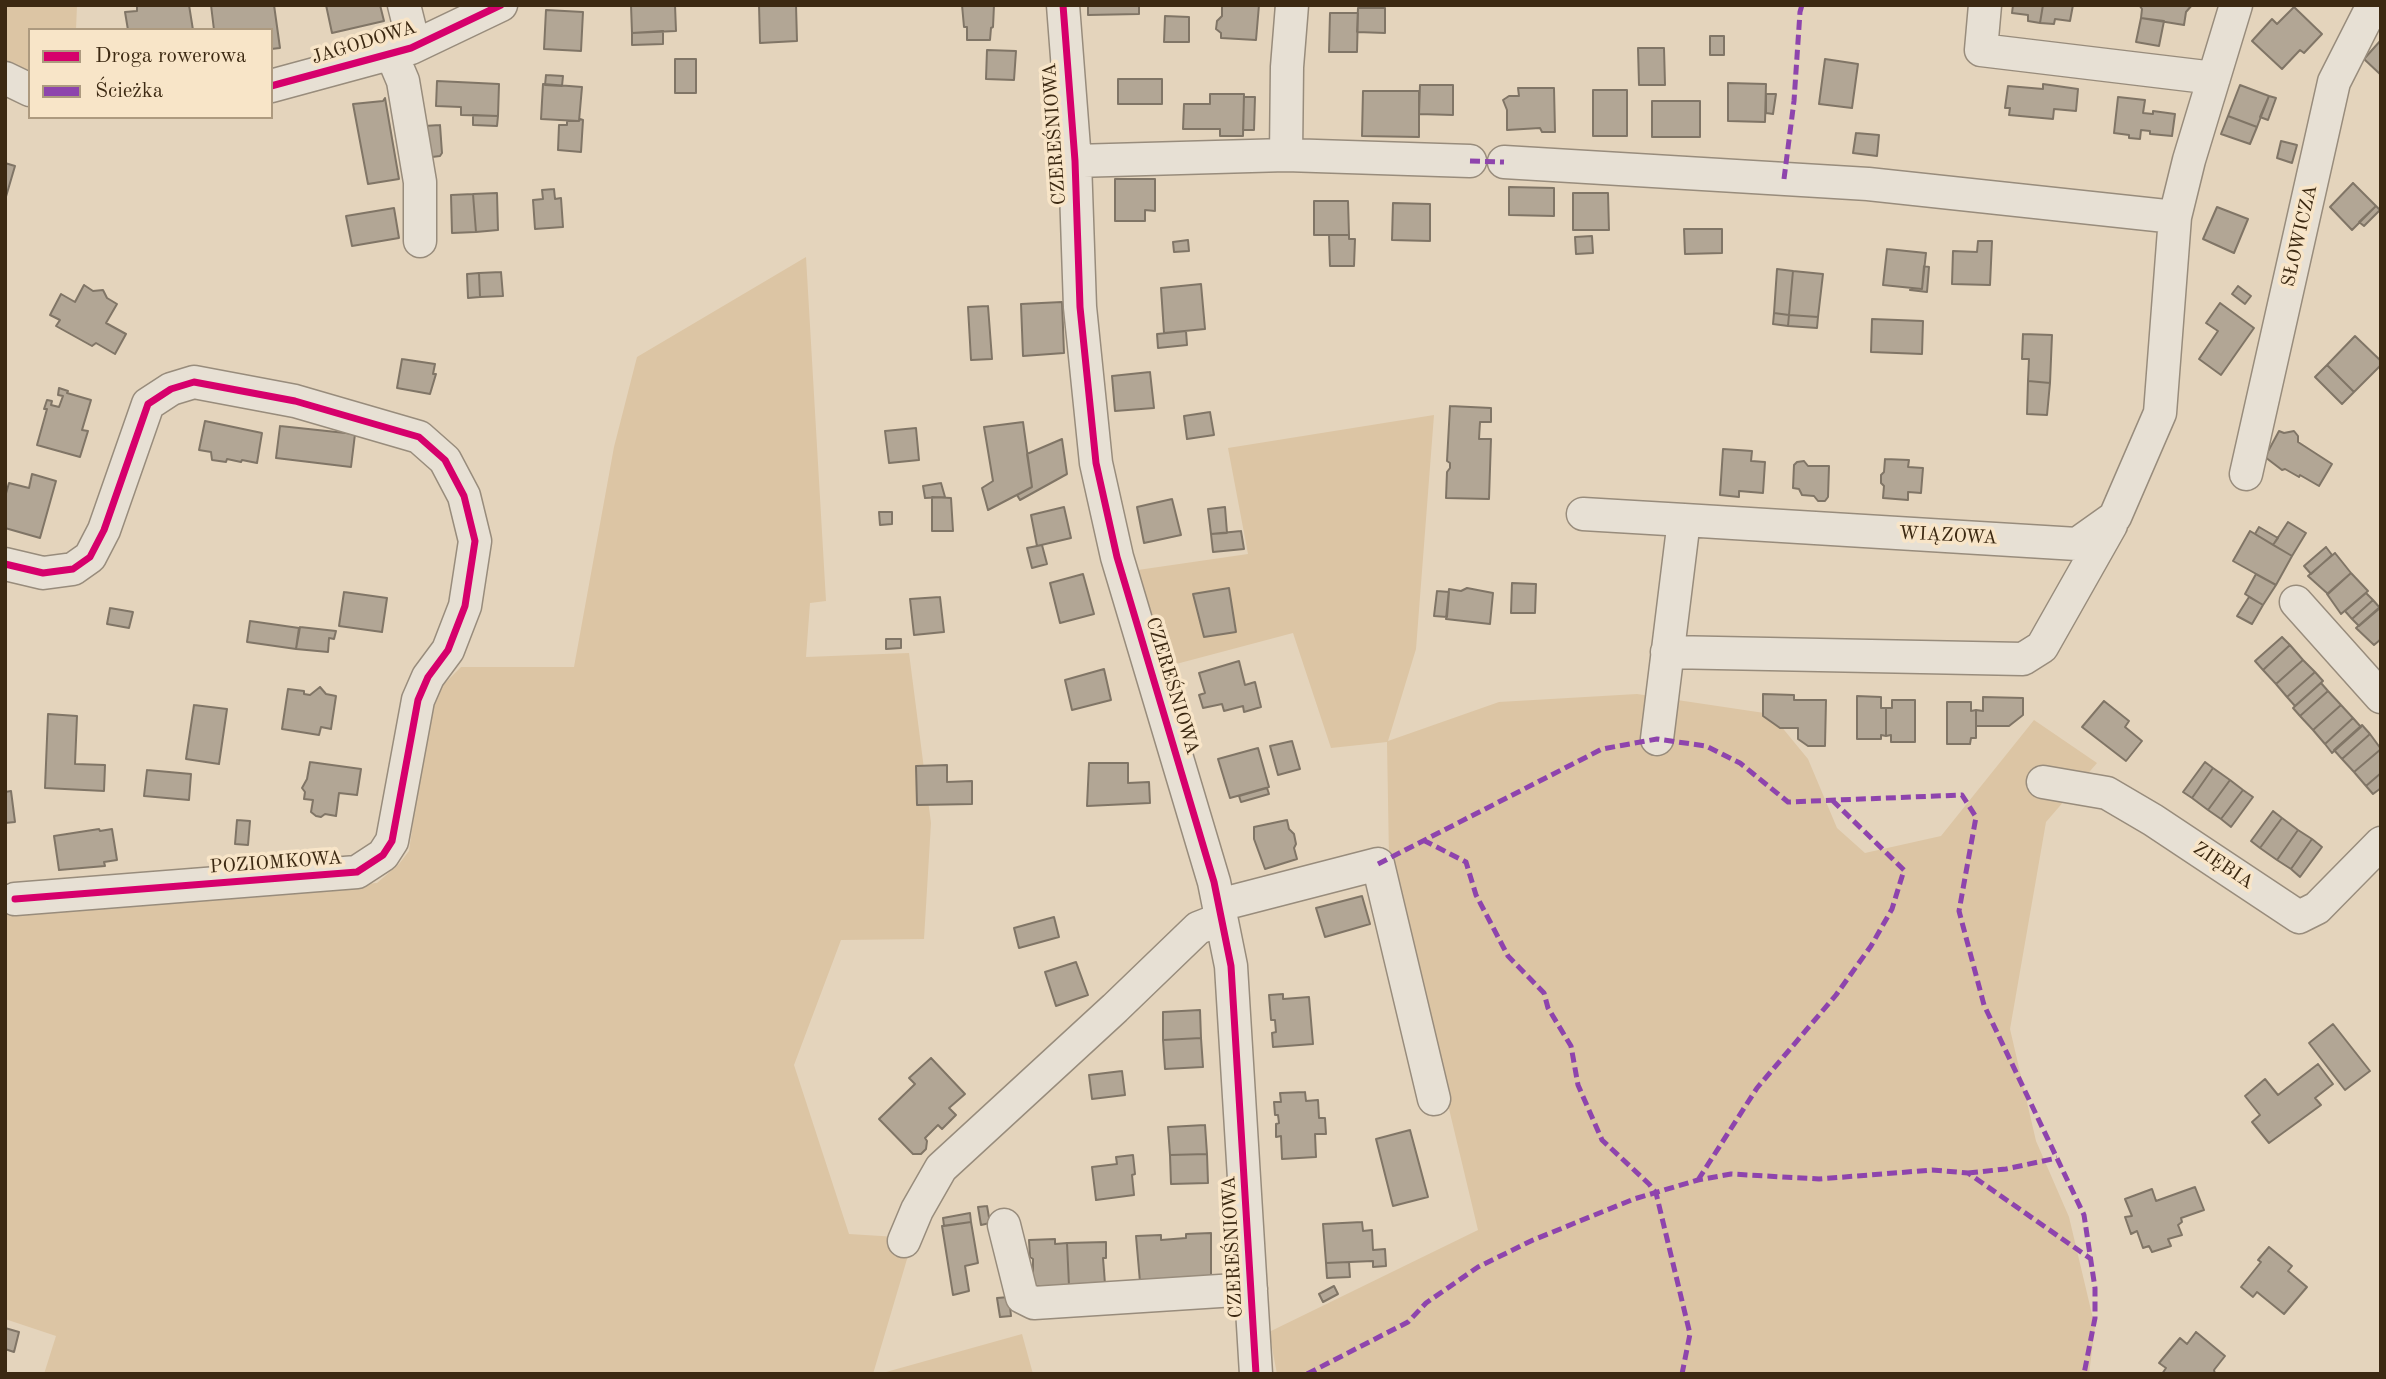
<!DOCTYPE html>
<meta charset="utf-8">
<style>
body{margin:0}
#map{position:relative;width:2386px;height:1379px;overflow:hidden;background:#e4d4bc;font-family:"Old Standard TT",serif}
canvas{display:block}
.frame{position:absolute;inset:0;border:7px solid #3c2912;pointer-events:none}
.legend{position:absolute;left:28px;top:28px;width:245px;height:91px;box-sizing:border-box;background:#f8e5c8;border:2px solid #ad9a7f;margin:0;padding:9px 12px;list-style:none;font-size:21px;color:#3c2912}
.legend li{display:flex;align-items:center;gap:14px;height:35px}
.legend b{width:35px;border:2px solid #ad9a7f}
</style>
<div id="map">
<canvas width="2386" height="1379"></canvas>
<div class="frame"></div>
<ul class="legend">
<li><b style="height:9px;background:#d6006c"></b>Droga rowerowa</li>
<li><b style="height:9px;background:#8e44ad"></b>Ścieżka</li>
</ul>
</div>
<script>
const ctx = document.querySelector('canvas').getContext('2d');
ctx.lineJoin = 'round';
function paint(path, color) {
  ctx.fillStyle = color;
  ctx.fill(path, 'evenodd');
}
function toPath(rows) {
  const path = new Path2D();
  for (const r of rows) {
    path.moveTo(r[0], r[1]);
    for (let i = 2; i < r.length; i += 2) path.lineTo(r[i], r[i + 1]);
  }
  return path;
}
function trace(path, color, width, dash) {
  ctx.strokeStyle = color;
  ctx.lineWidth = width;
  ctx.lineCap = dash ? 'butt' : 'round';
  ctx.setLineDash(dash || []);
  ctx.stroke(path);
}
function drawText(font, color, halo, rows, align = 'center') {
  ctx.font = font + ' "Old Standard TT",serif';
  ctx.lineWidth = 7;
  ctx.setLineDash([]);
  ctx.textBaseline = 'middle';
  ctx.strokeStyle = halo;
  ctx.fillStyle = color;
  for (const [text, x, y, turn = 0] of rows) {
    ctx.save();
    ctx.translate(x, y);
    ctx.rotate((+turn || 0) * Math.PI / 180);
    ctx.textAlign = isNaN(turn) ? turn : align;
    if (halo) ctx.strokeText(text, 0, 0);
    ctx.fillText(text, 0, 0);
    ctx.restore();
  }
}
const green = toPath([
 [5,5,77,5,76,30,30,30,30,72,5,61],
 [806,257,826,601,810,603,806,657,909,653,931,823,924,939,841,940,794,1065,849,1234,897,1237,910,1249,873,1374,44,1374,56,1336,5,1319,5,909,67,908,377,883,399,864,409,851,431,697,461,667,574,667,614,447,637,357],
 [1434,415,1416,649,1388,741,1499,702,1637,694,1771,714,1808,759,1837,828,1865,853,1941,836,2034,720,2097,763,2046,822,2010,1029,2036,1141,2069,1217,2095,1327,2089,1374,1277,1374,1269,1332,1478,1230,1389,858,1387,742,1331,748,1293,633,1161,668,1124,572,1248,554,1228,448],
 [1022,1334,1033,1374,879,1374]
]);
const building = toPath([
 [137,5,189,5,193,30,128,30,125,12,137,11,137,5],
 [211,5,274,5,280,48,271,49,271,30,214,30,211,5],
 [326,5,380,5,384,21,332,33,326,5],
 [631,5,675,5,676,31,632,33,631,5],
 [759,5,796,5,797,41,760,43,759,5],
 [962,5,994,5,993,27,991,28,990,40,967,40,967,27,964,27,962,5],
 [1088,5,1139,5,1139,14,1088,15,1088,5],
 [1222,5,1259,5,1256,40,1221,38,1221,33,1216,29,1217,21,1222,16,1222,5],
 [2013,5,2043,5,2040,23,2028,21,2028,15,2012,13,2013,5],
 [2043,5,2073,5,2070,21,2055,19,2054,24,2040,23,2043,5],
 [2192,5,2186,12,2184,25,2141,18,2142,9,2139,5,2192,5],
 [2294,7,2322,34,2304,53,2300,50,2282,69,2252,41,2272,19,2277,24,2294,7],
 [1358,8,1385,8,1385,33,1357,32,1358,8],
 [546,10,583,12,581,51,544,49,546,10],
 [1330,13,1358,13,1357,52,1329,52,1330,13],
 [1165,16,1189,17,1189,42,1164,42,1165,16],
 [2141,18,2164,21,2159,46,2136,42,2141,18],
 [663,31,663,44,632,45,632,33,663,31],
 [1710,36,1724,36,1724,55,1710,55,1710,36],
 [2381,40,2381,75,2364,59,2381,40],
 [1638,48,1664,48,1665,85,1639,85,1638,48],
 [987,50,1016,51,1014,80,986,79,987,50],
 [675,59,696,59,696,93,675,93,675,59],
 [1825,59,1858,64,1852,108,1819,104,1825,59],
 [546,75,563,76,562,86,545,85,546,75],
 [1118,79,1162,79,1162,104,1118,104,1118,79],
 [437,81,499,84,498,116,461,115,461,107,436,106,437,81],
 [1728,83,1766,84,1765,122,1728,121,1728,83],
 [543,84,582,87,579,121,541,119,543,84],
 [2043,84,2078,89,2076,111,2054,109,2053,119,2009,115,2010,108,2005,108,2008,86,2043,89,2043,84],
 [1420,85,1453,85,1453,115,1419,114,1420,85],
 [2240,85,2269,96,2257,127,2228,116,2240,85],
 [1518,88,1554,88,1555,132,1542,132,1540,128,1507,130,1507,110,1503,100,1509,96,1519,96,1518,88],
 [1593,90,1627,90,1627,136,1593,136,1593,90],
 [1363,91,1419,91,1419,137,1362,136,1363,91],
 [1210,94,1244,94,1243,136,1220,136,1220,129,1183,129,1184,104,1210,104,1210,94],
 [1766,94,1776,94,1773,114,1766,113,1766,94],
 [2269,96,2276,98,2268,120,2260,117,2269,96],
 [1244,97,1255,97,1254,130,1243,130,1244,97],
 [2118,97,2145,100,2143,113,2153,114,2153,111,2175,114,2172,136,2150,134,2150,131,2141,130,2140,139,2129,138,2129,135,2114,133,2118,97],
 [385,98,399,179,368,184,353,104,383,101,385,98],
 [1652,101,1700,101,1700,137,1652,137,1652,101],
 [473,115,498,116,497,126,473,125,473,115],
 [2228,116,2257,127,2250,144,2221,134,2228,116],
 [580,119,583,120,581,152,558,150,559,125,567,125,567,121,579,121,580,119],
 [440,125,442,153,440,156,432,157,424,126,440,125],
 [1856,133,1879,135,1877,156,1853,153,1856,133],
 [2281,141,2297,145,2292,163,2277,158,2281,141],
 [5,163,15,166,5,200,5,163],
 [1115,179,1155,179,1155,211,1145,210,1145,221,1115,221,1115,179],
 [2353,183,2376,206,2352,230,2330,207,2353,183],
 [1509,187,1554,188,1554,216,1509,215,1509,187],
 [554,189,555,199,561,198,563,227,535,229,533,200,543,199,542,190,554,189],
 [497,193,498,230,476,232,473,194,497,193],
 [1573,193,1608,193,1609,230,1573,230,1573,193],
 [473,194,476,232,452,233,451,195,473,194],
 [1314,201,1348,201,1349,235,1314,235,1314,201],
 [1393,203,1430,204,1430,241,1392,240,1393,203],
 [2376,206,2380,210,2364,226,2359,222,2376,206],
 [2217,207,2248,219,2234,253,2203,239,2217,207],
 [394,208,399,238,352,246,346,216,394,208],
 [1684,229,1722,229,1722,253,1685,254,1684,229],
 [1329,235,1349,235,1349,239,1355,239,1354,266,1330,266,1329,235],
 [1592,236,1593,253,1576,254,1575,237,1592,236],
 [1188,240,1189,251,1174,252,1173,242,1188,240],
 [1978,241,1992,241,1990,285,1952,284,1953,251,1977,252,1978,241],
 [1887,249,1926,253,1922,289,1883,285,1887,249],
 [1924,266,1929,267,1927,292,1910,290,1911,288,1922,289,1924,266],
 [1777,269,1793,271,1789,315,1774,313,1777,269],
 [1793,271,1823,274,1818,317,1789,315,1793,271],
 [501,272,503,296,480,297,479,273,501,272],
 [479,273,480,297,468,298,467,274,479,273],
 [1201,284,1205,329,1164,333,1161,288,1201,284],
 [84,285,93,291,103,290,107,298,117,304,106,323,126,334,115,354,96,343,92,346,56,326,60,320,50,315,61,294,75,302,84,285],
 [2238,286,2251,296,2245,304,2232,294,2238,286],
 [1062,302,1064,353,1023,356,1021,304,1062,302],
 [2220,303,2254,328,2221,375,2199,359,2218,331,2206,323,2220,303],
 [988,306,992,359,971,360,968,307,988,306],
 [1774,313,1789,315,1788,326,1773,324,1774,313],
 [1789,315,1818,317,1817,328,1788,326,1789,315],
 [1872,319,1923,321,1922,354,1871,352,1872,319],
 [1186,331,1187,345,1158,348,1157,334,1186,331],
 [2023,334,2052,335,2050,383,2028,381,2029,359,2022,359,2023,334],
 [2355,336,2381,361,2381,365,2354,392,2327,365,2355,336],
 [402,359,435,364,433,374,436,374,430,394,397,388,402,359],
 [2327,365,2354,392,2342,404,2315,377,2327,365],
 [1150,372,1154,408,1115,411,1112,376,1150,372],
 [2028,381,2050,383,2047,415,2027,414,2028,381],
 [59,388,68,391,67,393,91,400,82,430,88,431,80,457,37,445,47,409,44,409,47,400,52,401,51,405,59,407,63,396,58,395,59,388],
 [1450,406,1491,408,1491,422,1480,422,1479,439,1491,439,1489,499,1446,498,1447,472,1450,468,1450,463,1447,461,1450,406],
 [1210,412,1214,435,1187,439,1184,416,1210,412],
 [205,421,262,433,257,463,242,460,241,462,227,459,226,462,212,460,211,452,199,450,205,421],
 [1023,422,1032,487,988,510,982,488,993,481,984,427,1023,422],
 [280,426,355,434,351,467,276,458,280,426],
 [916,428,919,460,889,463,885,431,916,428],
 [2279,431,2284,433,2294,431,2298,436,2298,442,2332,464,2319,486,2300,475,2299,477,2285,469,2282,470,2265,457,2279,431],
 [1062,439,1067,474,1020,500,1017,495,1032,487,1027,454,1062,439],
 [1723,449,1752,451,1751,461,1765,462,1763,493,1739,491,1739,497,1720,495,1723,449],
 [1885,459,1909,460,1908,467,1923,468,1921,493,1908,492,1908,500,1883,498,1884,486,1881,483,1881,475,1884,472,1885,459],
 [1804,461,1808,466,1829,466,1828,497,1825,501,1818,501,1814,496,1802,495,1799,489,1793,488,1794,465,1797,462,1804,461],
 [32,474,56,481,40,538,5,528,5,497,9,483,29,488,32,474],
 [941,483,945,497,925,498,923,486,941,483],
 [932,497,951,498,953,531,932,531,932,497],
 [1172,499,1181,535,1144,543,1137,507,1172,499],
 [1064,507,1071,538,1037,546,1031,515,1064,507],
 [1225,507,1227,533,1211,534,1208,509,1225,507],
 [879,512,892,512,892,524,880,525,879,512],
 [2288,522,2306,533,2292,556,2273,545,2288,522],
 [2259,527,2278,538,2273,545,2255,534,2259,527],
 [1241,531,1244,549,1213,552,1211,534,1241,531],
 [2250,531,2292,556,2276,585,2233,561,2250,531],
 [1042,545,1047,564,1032,568,1027,548,1042,545],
 [2326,547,2332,555,2311,574,2304,566,2326,547],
 [2335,553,2351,573,2328,594,2308,576,2335,553],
 [2351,573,2368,591,2341,614,2327,594,2351,573],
 [1083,574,1094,614,1060,623,1050,583,1083,574],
 [2256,574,2276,585,2263,605,2245,594,2256,574],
 [1512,583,1536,584,1535,613,1511,613,1512,583],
 [1229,588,1236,632,1204,637,1193,594,1229,588],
 [1467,588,1493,593,1490,624,1446,619,1449,589,1461,591,1467,588],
 [1437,591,1449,592,1447,617,1434,616,1437,591],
 [344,592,387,598,382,632,339,626,344,592],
 [2366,593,2373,600,2352,619,2345,611,2366,593],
 [940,597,944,632,914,635,910,599,940,597],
 [2249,597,2263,605,2252,624,2237,616,2249,597],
 [2373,600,2380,608,2359,626,2352,619,2373,600],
 [2381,606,2381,639,2374,645,2356,628,2381,606],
 [110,608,133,612,129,628,107,624,110,608],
 [250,621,299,628,296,649,247,642,250,621],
 [300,627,336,631,334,639,329,638,328,652,296,649,300,627],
 [2282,637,2290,645,2263,670,2255,661,2282,637],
 [886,639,901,639,901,648,886,649,886,639],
 [2290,645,2303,660,2276,684,2263,670,2290,645],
 [2303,660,2315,672,2287,697,2276,684,2303,660],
 [1239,661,1245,685,1255,682,1261,707,1244,712,1243,706,1224,711,1222,704,1203,708,1199,695,1205,693,1199,673,1239,661],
 [1104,669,1111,700,1072,710,1065,680,1104,669],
 [2315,672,2323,681,2295,706,2287,697,2315,672],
 [2321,683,2328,691,2300,716,2293,708,2321,683],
 [320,687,326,694,336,696,331,729,321,727,319,735,282,729,288,689,304,691,304,694,310,695,320,687],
 [2328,691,2341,705,2313,730,2300,716,2328,691],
 [1763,694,1794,695,1794,700,1826,700,1825,746,1808,746,1798,739,1798,728,1780,728,1763,716,1763,694],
 [1857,696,1881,697,1881,708,1886,708,1886,736,1881,735,1881,739,1857,739,1857,696],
 [1983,697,2023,698,2023,715,2009,726,1976,726,1976,710,1983,711,1983,697],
 [1892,700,1915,700,1915,742,1891,742,1891,735,1886,736,1886,708,1892,708,1892,700],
 [2104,701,2129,721,2125,727,2142,741,2126,761,2082,727,2104,701],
 [1947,702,1971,702,1971,711,1976,710,1976,738,1971,738,1970,744,1947,744,1947,702],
 [194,705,227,709,219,764,186,759,194,705],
 [2341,705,2353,718,2325,744,2313,730,2341,705],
 [48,714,77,716,75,764,105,765,104,791,45,788,48,714],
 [2353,718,2361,727,2332,753,2325,744,2353,718],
 [2362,725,2370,734,2342,759,2334,750,2362,725],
 [2370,734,2381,749,2354,772,2342,759,2370,734],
 [1292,741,1300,769,1278,775,1270,746,1292,741],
 [1258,748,1269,787,1230,798,1218,759,1258,748],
 [2381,749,2381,773,2366,786,2354,772,2381,749],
 [310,762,361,769,357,795,339,793,336,816,325,814,321,817,316,816,311,812,313,800,304,799,305,792,302,788,307,779,310,762],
 [2205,762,2213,768,2192,798,2183,792,2205,762],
 [1089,763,1128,763,1128,783,1149,782,1150,803,1087,806,1089,763],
 [947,765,947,782,972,781,972,804,917,805,916,766,947,765],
 [2213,768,2230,780,2208,810,2192,798,2213,768],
 [147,770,191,774,189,800,144,796,147,770],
 [2381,773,2381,788,2373,794,2366,786,2381,773],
 [2230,780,2243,790,2221,819,2208,810,2230,780],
 [1267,788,1269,794,1241,802,1239,796,1267,788],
 [2243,790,2253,797,2231,827,2221,819,2243,790],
 [11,791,15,822,5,823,5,792,11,791],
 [2273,811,2282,818,2260,848,2251,841,2273,811],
 [2282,818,2298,830,2277,860,2260,848,2282,818],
 [237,820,250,821,248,845,235,844,237,820],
 [1287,820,1289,829,1294,834,1296,844,1294,848,1297,859,1265,869,1254,839,1254,827,1287,820],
 [99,829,100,831,112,829,117,860,104,862,105,866,59,870,54,836,99,829],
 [2298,830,2312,839,2291,869,2277,860,2298,830],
 [2312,839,2322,847,2300,877,2291,869,2312,839],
 [1362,896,1370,924,1325,937,1316,908,1362,896],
 [1054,917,1059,937,1019,948,1014,928,1054,917],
 [1076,962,1088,995,1056,1006,1045,972,1076,962],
 [1283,994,1283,999,1309,997,1313,1044,1273,1047,1272,1033,1276,1032,1275,1020,1271,1020,1269,995,1283,994],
 [1200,1010,1201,1038,1163,1040,1163,1012,1200,1010],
 [2333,1024,2370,1071,2345,1090,2309,1043,2333,1024],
 [1201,1038,1203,1067,1165,1069,1163,1040,1201,1038],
 [931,1058,965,1094,949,1108,956,1115,942,1129,938,1125,925,1138,927,1141,926,1149,921,1154,913,1154,879,1119,915,1084,909,1078,931,1058],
 [2318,1064,2333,1084,2315,1098,2321,1105,2269,1143,2252,1122,2260,1115,2245,1096,2265,1079,2278,1095,2318,1064],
 [1122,1071,1125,1095,1092,1099,1089,1075,1122,1071],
 [1305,1092,1306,1101,1318,1100,1319,1118,1325,1118,1326,1134,1315,1134,1316,1157,1282,1159,1281,1136,1276,1137,1276,1124,1279,1123,1278,1115,1275,1115,1274,1102,1281,1102,1280,1093,1305,1092],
 [1205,1125,1207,1154,1170,1155,1168,1127,1205,1125],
 [1410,1130,1428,1197,1393,1206,1376,1139,1410,1130],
 [1207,1154,1208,1183,1171,1184,1170,1155,1207,1154],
 [1133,1155,1135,1174,1132,1175,1134,1195,1096,1200,1092,1167,1117,1164,1116,1157,1133,1155],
 [2195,1187,2204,1210,2181,1218,2182,1222,2178,1225,2182,1235,2168,1239,2171,1246,2152,1252,2149,1246,2143,1248,2137,1231,2131,1234,2125,1217,2132,1216,2125,1199,2152,1189,2156,1201,2195,1187],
 [987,1206,990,1223,981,1225,978,1207,987,1206],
 [970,1213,971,1222,944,1226,943,1218,970,1213],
 [971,1222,978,1263,965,1266,969,1291,953,1295,942,1226,971,1222],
 [1362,1222,1363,1231,1372,1230,1373,1250,1385,1249,1386,1266,1373,1267,1373,1261,1326,1263,1323,1224,1362,1222],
 [1211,1233,1211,1279,1140,1282,1136,1236,1161,1235,1161,1240,1186,1238,1186,1234,1211,1233],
 [1055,1239,1055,1244,1067,1243,1069,1286,1033,1286,1033,1259,1030,1257,1029,1240,1055,1239],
 [1106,1242,1106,1258,1103,1258,1105,1284,1069,1286,1067,1243,1106,1242],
 [2269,1247,2292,1266,2288,1271,2307,1287,2284,1314,2257,1292,2253,1297,2241,1287,2261,1262,2258,1260,2269,1247],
 [1349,1262,1350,1277,1327,1278,1326,1263,1349,1262],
 [1334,1286,1338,1294,1323,1302,1319,1294,1334,1286],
 [1009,1297,1011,1316,1000,1317,997,1298,1009,1297],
 [5,1328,19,1332,14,1352,5,1349,5,1328],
 [2196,1332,2225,1356,2214,1370,2215,1374,2162,1374,2166,1368,2159,1363,2180,1338,2187,1344,2196,1332]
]);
const minor = toPath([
 [404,5,410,29,411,48],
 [1063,5,1075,161,1080,307,1096,463,1117,557,1214,882,1231,966,1256,1374],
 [1985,5,1981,50,2214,78],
 [392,55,403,81,420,182,420,241],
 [5,78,30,90],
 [271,86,411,48,501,5],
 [1286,155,1287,67,1292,5],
 [1075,161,1286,155,1470,161],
 [1504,162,1868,184,2175,217],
 [2246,474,2334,82,2373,5],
 [1583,514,1684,520],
 [5,564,43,573,73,569,90,557,104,530,148,404,171,389,194,382,295,401,419,437,445,460,464,496,475,541,465,606,448,650,428,677,418,700,392,841,383,855,357,872,15,899],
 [2296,602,2381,697],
 [1667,652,2023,659,2042,647,2111,525],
 [1657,739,1684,520,2077,544,2115,517,2160,413,2175,217,2189,160,2236,5],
 [2043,782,2107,793,2153,820,2299,917,2317,908,2381,843],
 [1219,905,1378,864,1434,1099],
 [1004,1225,1022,1297,1034,1303,1251,1289],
 [904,1241,917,1210,941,1168,1115,1008,1198,928,1221,919]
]);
const quiet = toPath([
 [1470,161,1504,162],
 [1784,179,1794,101,1800,12,1802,5],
 [1423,840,1466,862,1476,895,1508,956,1544,993,1548,1008,1571,1046,1578,1085,1602,1140,1649,1184,1656,1193,1690,1334,1682,1374],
 [1378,864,1602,749,1657,739,1706,746,1740,763,1788,802,1962,795,1976,817,1959,911,1984,1005,2084,1215,2095,1288,2095,1318,2084,1374],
 [1968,1173,2006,1169,2057,1158],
 [1698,1180,1757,1088,1836,995,1871,946,1892,909,1904,870,1832,800],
 [1307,1374,1408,1322,1426,1303,1478,1267,1533,1240,1634,1199,1698,1180,1731,1174,1819,1179,1932,1170,1968,1173,2091,1259]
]);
const cycleway = toPath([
 [1063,5,1075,161,1080,307,1096,463,1117,557,1214,882,1231,966,1256,1374],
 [271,86,411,48,501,5],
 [5,564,43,573,73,569,90,557,104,530,148,404,171,389,194,382,295,401,419,437,445,460,464,496,475,541,465,606,448,650,428,677,418,700,392,841,383,855,357,872,15,899]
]);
const streetNames = [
 ["JAGODOWA",364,43,-17],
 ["CZEREŚNIOWA",1055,134,-94],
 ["SŁOWICZA",2300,236,-77],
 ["WIĄZOWA",1948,536,3],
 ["CZEREŚNIOWA",1172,686,73],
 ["POZIOMKOWA",276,863,-4],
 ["ZIĘBIA",2223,866,34],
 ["CZEREŚNIOWA",1233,1247,-93]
];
paint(green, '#dcc5a4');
paint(building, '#b2a695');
trace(building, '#807566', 2);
trace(minor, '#988c7c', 35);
trace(minor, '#e7e0d4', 32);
trace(quiet, '#8e44ad', 5, [10, 5]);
trace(cycleway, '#d6006c', 7);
drawText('19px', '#3c2912', '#f8e5c8', streetNames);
</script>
